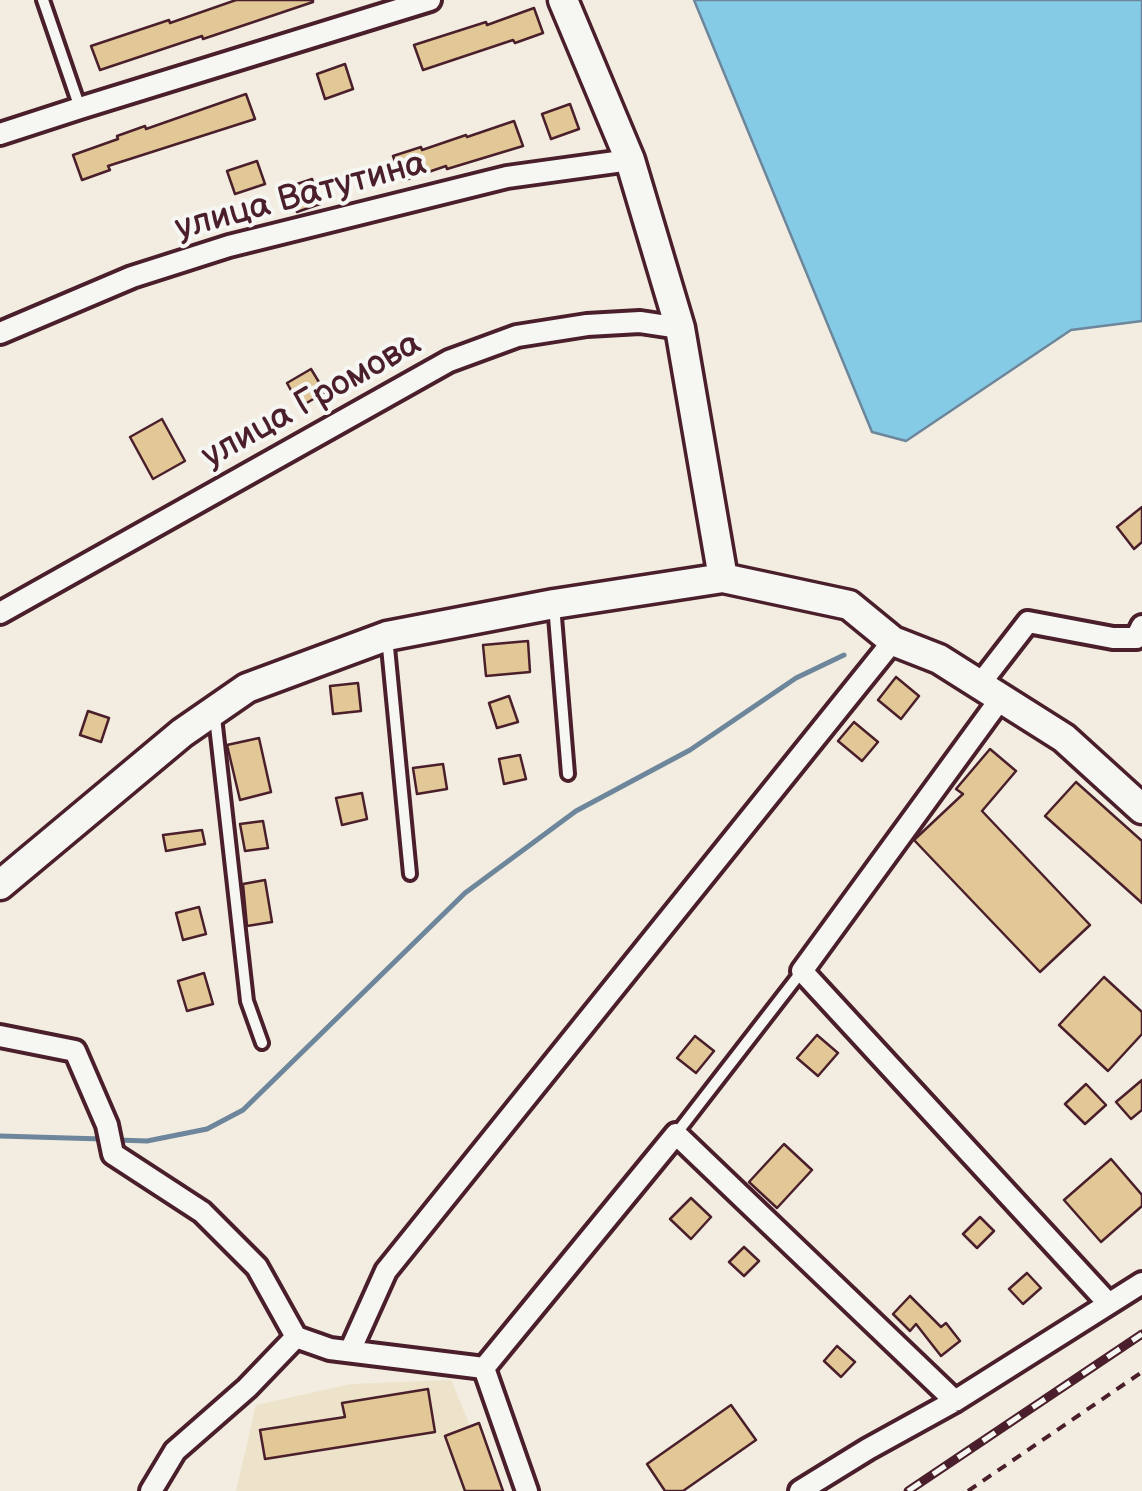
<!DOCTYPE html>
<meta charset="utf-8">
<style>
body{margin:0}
canvas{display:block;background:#f2ede0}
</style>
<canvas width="1142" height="1491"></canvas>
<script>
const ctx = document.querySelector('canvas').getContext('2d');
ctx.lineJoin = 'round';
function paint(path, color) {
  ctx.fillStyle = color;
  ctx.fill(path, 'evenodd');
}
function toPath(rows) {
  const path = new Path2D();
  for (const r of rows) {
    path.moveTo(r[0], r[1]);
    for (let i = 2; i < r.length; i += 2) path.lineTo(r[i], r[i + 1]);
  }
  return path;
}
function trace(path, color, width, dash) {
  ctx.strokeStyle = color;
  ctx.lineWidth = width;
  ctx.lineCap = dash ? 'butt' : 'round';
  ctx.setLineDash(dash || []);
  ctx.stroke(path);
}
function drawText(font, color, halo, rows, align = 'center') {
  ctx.font = font + ' "Balsamiq Sans",sans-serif';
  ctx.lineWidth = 8;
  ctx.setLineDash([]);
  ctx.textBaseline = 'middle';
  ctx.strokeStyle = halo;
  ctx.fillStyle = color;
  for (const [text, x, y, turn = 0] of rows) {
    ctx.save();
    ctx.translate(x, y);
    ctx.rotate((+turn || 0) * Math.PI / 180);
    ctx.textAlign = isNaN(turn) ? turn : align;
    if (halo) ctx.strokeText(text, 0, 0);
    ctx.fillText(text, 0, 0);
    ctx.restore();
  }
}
const built = toPath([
 [451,1380,497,1491,236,1491,256,1405,351,1384]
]);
const water = toPath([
 [694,0,1142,0,1142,321,1071,330,906,441,872,432,694,0]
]);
const stream = toPath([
 [0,1136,102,1139],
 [118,1140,147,1141,207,1129,243,1110,465,893,576,811,690,750,796,678,844,655]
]);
const building = toPath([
 [236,0,313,0,313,2,203,39,202,36,100,70,91,46,169,20,170,23,236,0],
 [534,8,543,33,515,43,513,40,423,70,414,45,486,22,487,25,534,8],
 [345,64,353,89,325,99,317,74,345,64],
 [246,94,255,119,108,166,110,170,82,180,73,155,118,139,117,136,145,126,146,129,246,94],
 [570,104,579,129,551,139,542,114,570,104],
 [514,121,523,146,447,169,446,166,402,181,393,156,421,147,422,150,466,135,467,137,514,121],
 [257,161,265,184,235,194,227,171,257,161],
 [312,179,320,204,297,212,288,187,312,179],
 [311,369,325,392,300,407,287,383,311,369],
 [162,419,185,461,153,479,130,437,162,419],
 [1142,507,1142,542,1134,549,1117,527,1142,507],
 [528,641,530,672,486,676,483,645,528,641],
 [896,677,919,696,901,719,878,700,896,677],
 [358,683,361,711,333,714,330,686,358,683],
 [509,696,518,722,497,728,489,703,509,696],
 [88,711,109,718,101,742,80,735,88,711],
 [854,722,878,742,862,761,838,741,854,722],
 [259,738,271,792,240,800,227,745,259,738],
 [990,749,1016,771,982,811,1090,925,1040,972,914,840,963,794,956,789,990,749],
 [520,755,526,779,504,784,499,759,520,755],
 [443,764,447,789,417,794,413,768,443,764],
 [1076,782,1142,841,1142,903,1045,816,1076,782],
 [362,793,367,819,342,825,336,798,362,793],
 [263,821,268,848,245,851,240,824,263,821],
 [202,830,205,844,166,851,163,835,202,830],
 [265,880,272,922,247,926,243,884,265,880],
 [199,907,206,934,183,940,176,913,199,907],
 [204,973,213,1004,187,1011,178,981,204,973],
 [1104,977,1142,1012,1142,1034,1108,1071,1059,1025,1104,977],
 [817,1035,838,1053,818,1076,797,1058,817,1035],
 [695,1036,714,1051,696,1073,677,1058,695,1036],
 [1142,1080,1142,1110,1131,1119,1116,1102,1142,1080],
 [1086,1084,1106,1105,1085,1124,1065,1104,1086,1084],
 [784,1144,812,1170,777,1208,749,1182,784,1144],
 [1111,1159,1142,1195,1142,1206,1101,1242,1064,1200,1111,1159],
 [691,1198,711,1217,691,1239,670,1219,691,1198],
 [980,1217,994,1231,977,1248,963,1234,980,1217],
 [744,1247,759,1261,744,1276,729,1262,744,1247],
 [1027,1273,1041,1288,1023,1304,1009,1289,1027,1273],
 [910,1296,941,1327,946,1323,960,1341,941,1356,916,1324,910,1331,893,1314,910,1296],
 [837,1346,855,1362,841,1377,824,1361,837,1346],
 [428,1389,435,1432,265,1459,260,1430,345,1417,342,1403,428,1389],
 [731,1405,756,1440,683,1491,665,1491,647,1464,731,1405],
 [479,1423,503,1491,465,1491,445,1436,479,1423]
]);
const path = toPath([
 [968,1491,1142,1372]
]);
const lane = toPath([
 [43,0,80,108],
 [554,605,568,774],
 [387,637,410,874],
 [215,717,247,1001,262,1043],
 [676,1134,802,971]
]);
const street = toPath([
 [0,134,80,108,430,0],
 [0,333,132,277,229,246,507,177,630,160],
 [0,613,449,361,517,336,587,325,640,322,680,328],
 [980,684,1028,622,1113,638,1136,638,1142,626],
 [1001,698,802,971,1109,1304],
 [0,1036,75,1051,107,1125,113,1154,202,1212,257,1267,296,1337,330,1349,484,1368,676,1134,955,1401],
 [350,1351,386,1271,893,641],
 [484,1368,527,1491],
 [151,1491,175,1451,247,1388,296,1337],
 [800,1491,868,1449,955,1401,1142,1283]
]);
const secondary = toPath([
 [563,0,630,160,680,328,723,578],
 [0,885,182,733,247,688,387,636,554,604,723,578,849,605,893,641,939,659,1064,738,1142,809]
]);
const rail = toPath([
 [908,1491,1142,1334]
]);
const streetNames = [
 ["улица Ватутина",301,197,-15],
 ["улица Громова",312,401,-29]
];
paint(built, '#ede2ca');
paint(water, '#85cbe6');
trace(water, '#6d869b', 2.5);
trace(stream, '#6d869b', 5);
paint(building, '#e2c797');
trace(building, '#4a1f2b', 2.5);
trace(lane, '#4a1f2b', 18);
trace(street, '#4a1f2b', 28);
trace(secondary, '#4a1f2b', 35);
trace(path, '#4a1f2b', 4, [10, 8]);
trace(lane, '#f6f6f2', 10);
trace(street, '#f6f6f2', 20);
trace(secondary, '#f6f6f2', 28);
trace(rail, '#4a1f2b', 9);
trace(rail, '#f6f6f2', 5, [15]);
drawText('35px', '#4a1f2b', '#f6f6f2', streetNames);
</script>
